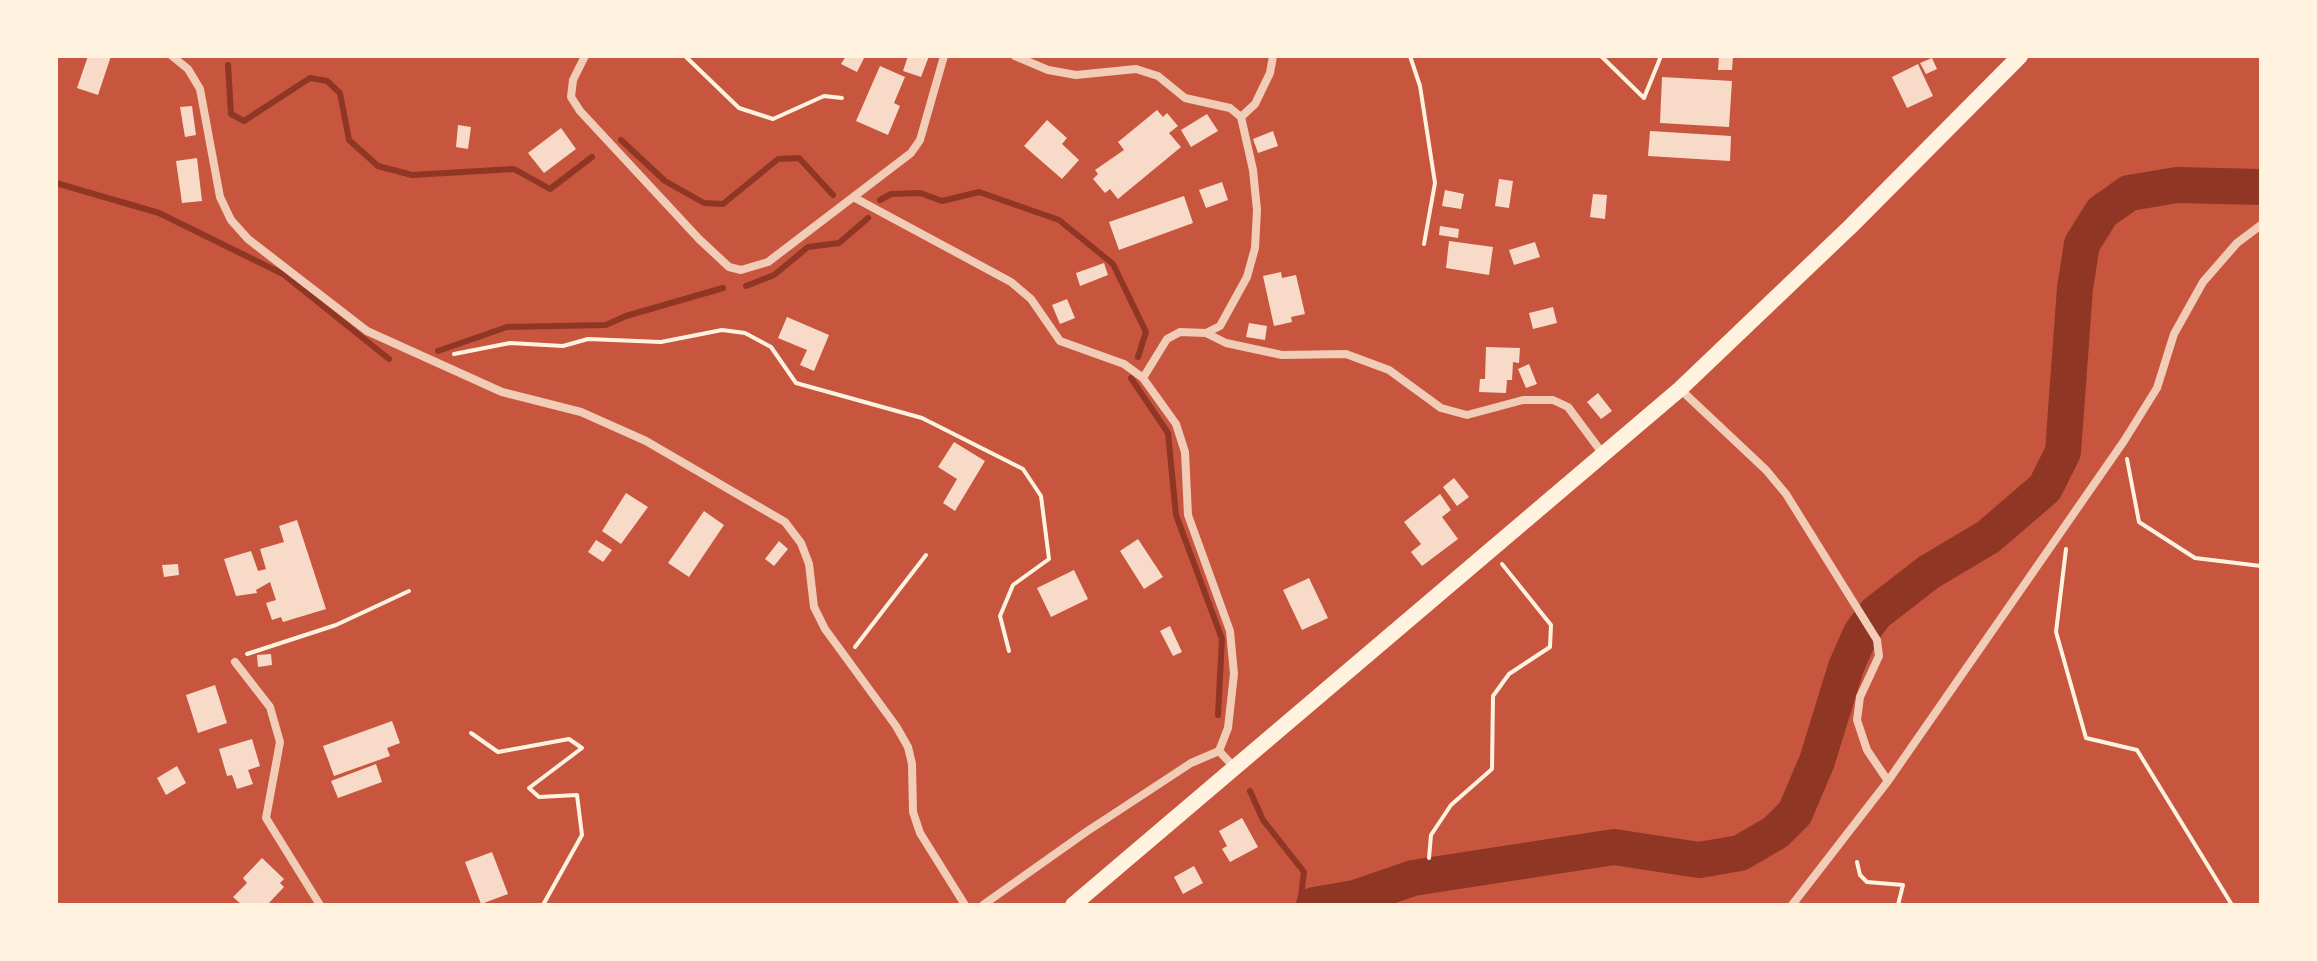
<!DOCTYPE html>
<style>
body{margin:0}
#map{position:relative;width:2317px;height:961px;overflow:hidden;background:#c8553d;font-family:"PT Sans Narrow",sans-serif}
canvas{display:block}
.frame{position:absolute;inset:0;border:58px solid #fff3e0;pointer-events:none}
</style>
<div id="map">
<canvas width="2317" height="961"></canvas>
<div class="frame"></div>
</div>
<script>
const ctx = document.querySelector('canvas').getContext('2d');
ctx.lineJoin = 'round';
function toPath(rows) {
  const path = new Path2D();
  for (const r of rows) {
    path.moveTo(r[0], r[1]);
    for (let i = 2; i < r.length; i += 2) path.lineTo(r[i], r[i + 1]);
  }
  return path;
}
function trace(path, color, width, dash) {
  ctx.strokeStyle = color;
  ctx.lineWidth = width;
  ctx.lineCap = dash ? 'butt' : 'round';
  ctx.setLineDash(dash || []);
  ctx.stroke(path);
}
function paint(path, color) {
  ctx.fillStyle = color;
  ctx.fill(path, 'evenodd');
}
const stream = toPath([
 [228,65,231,114,244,121,310,78,327,81,340,93,349,140,378,166,412,175,514,169,550,189,592,157],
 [621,140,665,181,704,203,723,204,778,159,799,158,833,195],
 [56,183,159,213,283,274,389,359],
 [880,200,891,194,920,193,942,201,979,192,1059,220,1113,264,1146,332,1138,357],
 [746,286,774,275,808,247,839,243,868,218],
 [438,351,507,327,606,325,626,316,723,288],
 [1131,378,1168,433,1176,515,1222,639,1218,715],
 [1250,791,1263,820,1304,872,1300,905]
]);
const river = toPath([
 [1314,905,1355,898,1413,878,1614,847,1699,860,1740,853,1776,832,1795,813,1817,761,1846,667,1861,633,1876,613,1929,572,1988,537,2045,488,2063,452,2075,288,2082,244,2102,212,2129,193,2177,185,2261,187]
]);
const building = toPath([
 [88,56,111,56,98,95,77,88],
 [846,56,865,56,857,72,841,64],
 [908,56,929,56,921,77,903,71],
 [1719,56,1733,56,1732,70,1718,70],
 [1932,58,1937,69,1926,74,1920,63],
 [1918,64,1933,96,1907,108,1892,77],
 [880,66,905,77,894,103,900,106,888,135,856,121],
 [1662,77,1732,81,1729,127,1660,123],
 [192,106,196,135,185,137,180,107],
 [1157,110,1163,117,1167,113,1178,126,1169,133,1181,147,1118,199,1110,189,1105,193,1093,179,1098,174,1095,170,1124,150,1118,142],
 [1207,114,1218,131,1191,147,1181,130],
 [1047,120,1067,138,1062,144,1079,160,1062,179,1024,146],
 [458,125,471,127,468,149,456,147],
 [561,128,576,149,544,173,528,153],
 [1273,131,1278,146,1258,153,1253,139],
 [1650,131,1731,136,1730,161,1648,156],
 [197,158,202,201,182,203,176,161],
 [1499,179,1513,181,1509,208,1495,206],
 [1222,182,1228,200,1206,208,1199,190],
 [1445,190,1464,194,1461,209,1442,206],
 [1593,194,1607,195,1605,219,1590,217],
 [1184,196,1193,223,1119,250,1109,222],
 [1440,226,1459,229,1458,238,1439,235],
 [1449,241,1493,247,1489,275,1446,268],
 [1535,242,1540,257,1514,265,1509,250],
 [1104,263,1108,275,1080,286,1076,273],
 [1281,272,1282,278,1296,275,1305,314,1291,317,1292,322,1274,326,1263,276],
 [1067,299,1075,318,1060,324,1052,305],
 [1553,307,1557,323,1533,329,1529,313],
 [787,317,829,335,814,371,800,365,807,350,778,338],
 [1249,323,1267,326,1265,340,1246,337],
 [1486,347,1520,348,1519,363,1513,362,1512,380,1507,380,1506,393,1479,392,1480,379,1485,379],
 [1529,364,1537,384,1526,388,1518,369],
 [1598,393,1612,411,1601,419,1587,402],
 [954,442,985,461,955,511,943,503,957,479,938,467],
 [1454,478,1469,497,1457,506,1443,487],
 [626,493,648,507,621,544,602,531],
 [1440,494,1451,510,1442,517,1458,539,1422,566,1411,552,1421,544,1404,522],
 [704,511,724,525,689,577,668,563],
 [297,520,326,609,283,622,281,617,272,620,266,603,276,600,270,582,256,590,257,593,236,596,224,559,251,551,258,571,266,569,260,549,284,542,279,526],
 [1138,539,1163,577,1144,589,1120,551],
 [596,540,612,550,603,562,588,552],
 [779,541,788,549,774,566,765,559],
 [178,564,179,575,164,577,162,565],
 [1074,570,1088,599,1051,617,1037,588],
 [1309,578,1328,618,1302,630,1283,590],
 [1170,626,1182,652,1173,656,1160,631],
 [271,654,272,665,258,667,257,655],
 [215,685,227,723,198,733,186,695],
 [392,721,400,743,387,748,390,756,334,776,323,746],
 [252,739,260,766,248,770,253,784,237,789,232,775,227,776,219,749],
 [376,764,382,782,338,798,331,781],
 [177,766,186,783,166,795,157,778],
 [1242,818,1258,847,1230,862,1222,849,1227,846,1219,831],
 [492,852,508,894,481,904,465,862],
 [262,858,284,879,280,883,284,887,267,905,242,905,233,897,247,883,243,878],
 [1194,866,1203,883,1183,894,1174,877]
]);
const path = toPath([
 [685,56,739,108,773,119,824,96,842,98],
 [1410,56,1420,86,1435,183,1424,244],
 [1601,56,1644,98,1661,56],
 [454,354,510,343,563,346,588,339,661,342,722,330,745,333,771,347,796,383,922,418,1023,469,1041,496,1049,559,1013,585,1000,616,1009,651],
 [2127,459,2139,522,2195,558,2261,566],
 [2066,549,2056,632,2086,738,2137,750,2232,905],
 [855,647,926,555],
 [247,654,336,625,409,591],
 [471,733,498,752,569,739,582,748,529,788,539,797,577,795,582,835,543,905],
 [1429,858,1431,835,1451,805,1492,769,1493,696,1509,674,1550,647,1551,625,1502,564],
 [1857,862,1860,875,1867,882,1903,885,1898,905]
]);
const minor = toPath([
 [172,56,188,69,200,89,220,197,231,220,248,239,367,331,502,392,581,412,646,441,785,522,801,543,809,564,814,607,825,629,896,726,908,747,912,764,913,812,920,833,965,905],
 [585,56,573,80,571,97,580,111,699,239,729,267,741,270,768,262,911,153,920,140,944,56],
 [1015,56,1048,70,1076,75,1136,69,1158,76,1185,98,1230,108,1241,117],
 [855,198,1011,282,1031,299,1060,341,1124,364,1143,378],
 [1206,333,1220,326,1247,277,1255,248,1257,210,1253,170,1241,117,1255,104,1270,73,1273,56],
 [1680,389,1766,470,1786,494,1877,640,1879,656,1860,697,1857,720,1867,750,1888,781],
 [235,662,270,707,280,742,266,818,320,905],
 [1219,751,1228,728,1234,674,1230,631,1188,515,1185,452,1176,424,1143,378,1167,339,1180,332,1206,333,1226,343,1282,355,1346,354,1389,370,1441,408,1467,415,1523,400,1553,400,1568,407,1603,454],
 [983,905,1086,832,1191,763,1219,751,1234,767],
 [1792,905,1888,781,2124,441,2157,388,2174,334,2203,282,2237,243,2261,225]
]);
const secondary = toPath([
 [1073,905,1680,389,1851,226,2020,56]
]);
trace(stream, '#8f3625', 6);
trace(river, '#8f3625', 36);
paint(building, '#f7dbc8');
trace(path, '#fff3e0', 4);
trace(minor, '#f1ccb7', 8);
trace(secondary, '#fff3e0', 16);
</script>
